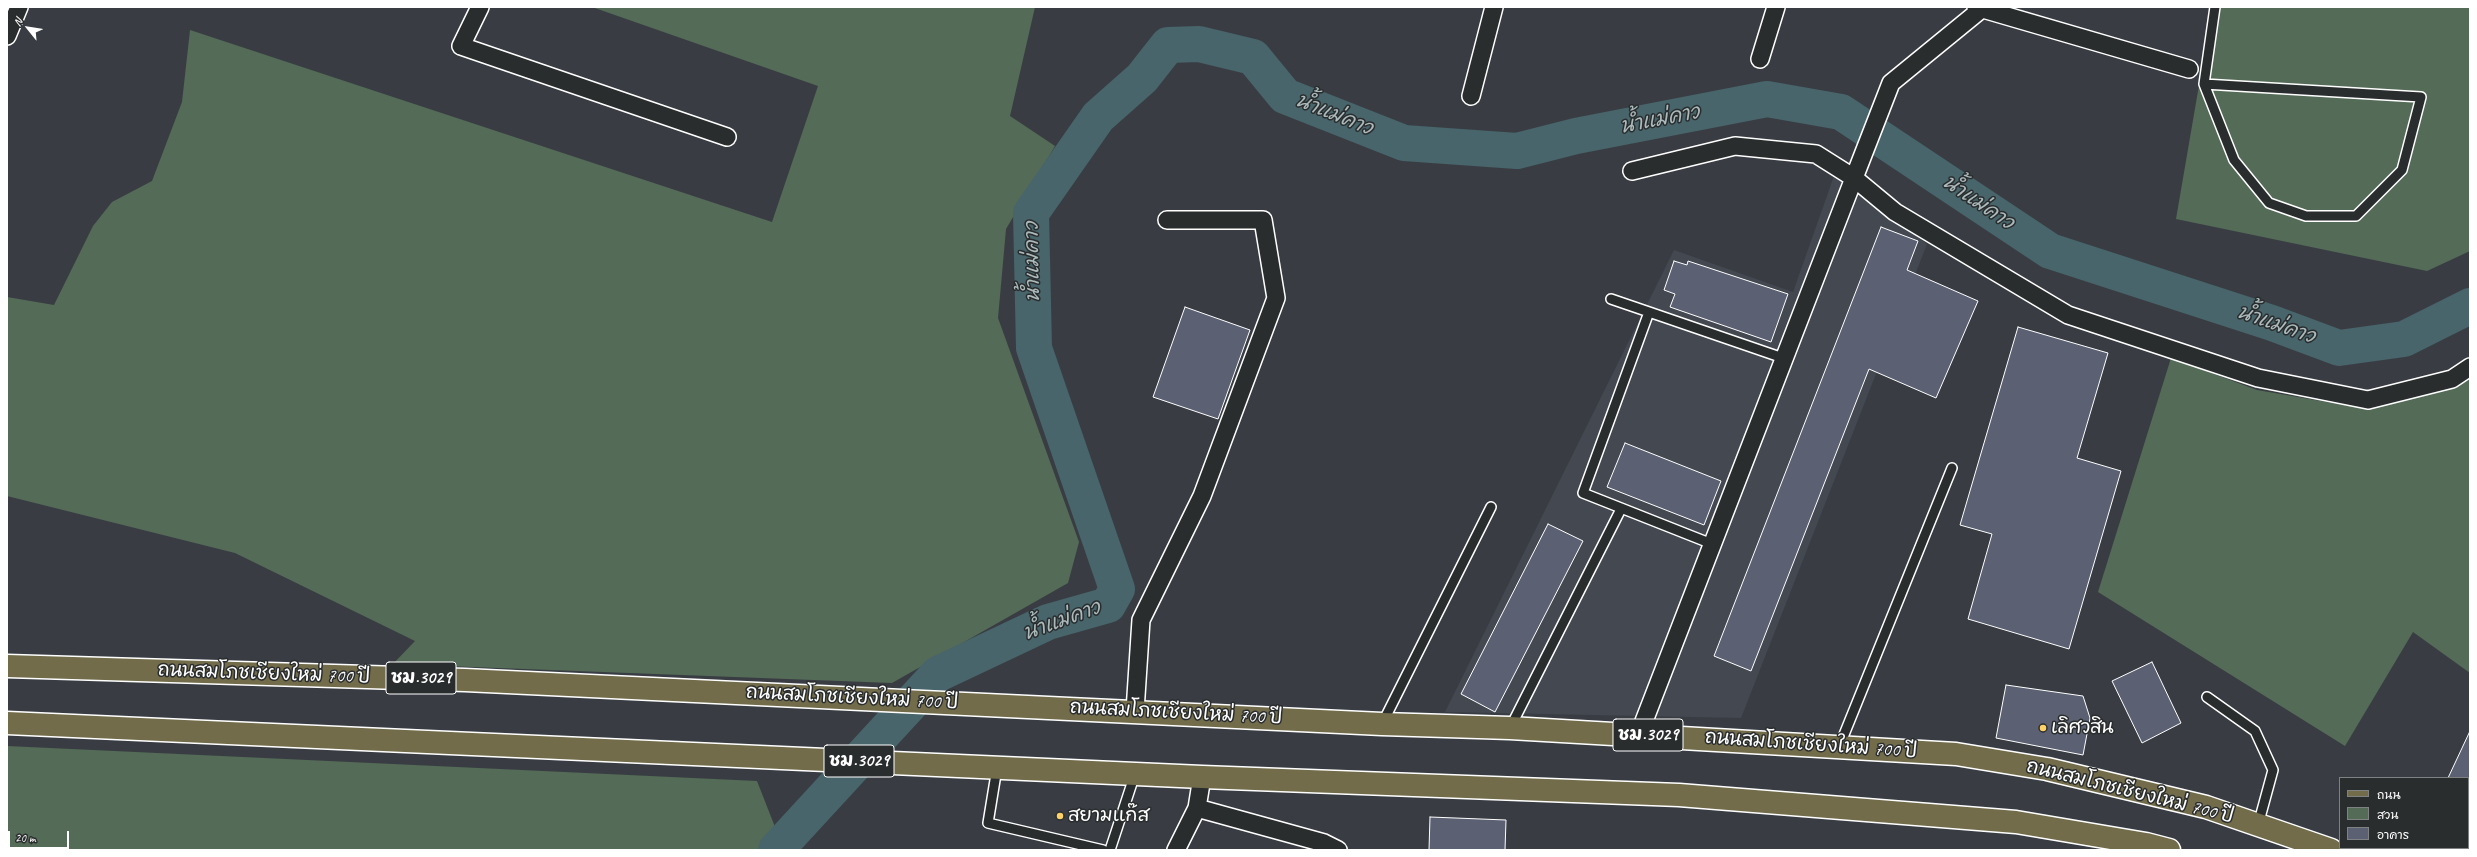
<!DOCTYPE html>
<meta charset="utf-8">
<style>
body{margin:0}
#map{position:relative;width:2477px;height:857px;overflow:hidden;background:#393d43;font-family:Caveat,"Playpen Sans Thai",sans-serif}
canvas{display:block}
.frame{position:absolute;inset:0;border:8px solid #fff;pointer-events:none}
.legend{position:absolute;left:2339px;top:777px;width:130px;height:72px;box-sizing:border-box;background:#2a2d2e;border:1px solid #7f8182;margin:0;padding:5px 7px;list-style:none;font-size:12px;color:#fff}
.legend li{display:flex;align-items:center;gap:8px;height:20px}
.legend b{width:20px;border:1px solid #7f8182}
.north{position:absolute;left:8px;top:8px;width:40px;height:40px;-webkit-text-stroke:3px #2a2d2e;paint-order:stroke;rotate:300deg;font-size:11px;font-weight:700;line-height:16px;text-align:center;color:#fff}
.north::after{content:'';display:block;margin:auto;width:14px;height:18px;background:#fff;clip-path:polygon(50% 0,100% 100%,50% 72%,0 100%)}
.scale{position:absolute;left:8px;top:831px;width:61px;height:18px;box-sizing:border-box;border:2px solid #fff;border-top:0;padding-left:5px;font-size:12px;line-height:14px;white-space:nowrap;color:#fff;-webkit-text-stroke:3px #2a2d2e;paint-order:stroke}
</style>
<div id="map">
<canvas width="2477" height="857"></canvas>
<div class="frame"></div>
<ul class="legend">
<li><b style="height:5px;background:#726c4b"></b>ถนน</li>
<li><b style="height:11px;background:#546b57"></b>สวน</li>
<li><b style="height:11px;background:#5b6173"></b>อาคาร</li>
</ul>
<div class="north">N</div>
<div class="scale">20 m</div>
</div>
<script>
const ctx = document.querySelector('canvas').getContext('2d');
ctx.lineJoin = 'round';
function paint(path, color) {
  ctx.fillStyle = color;
  ctx.fill(path, 'evenodd');
}
function toPath(rows) {
  const path = new Path2D();
  for (const r of rows) {
    path.moveTo(r[0], r[1]);
    for (let i = 2; i < r.length; i += 2) path.lineTo(r[i], r[i + 1]);
  }
  return path;
}
function trace(path, color, width, dash) {
  ctx.strokeStyle = color;
  ctx.lineWidth = width;
  ctx.lineCap = dash ? 'butt' : 'round';
  ctx.setLineDash(dash || []);
  ctx.stroke(path);
}
function drawText(font, color, halo, rows, align = 'center') {
  ctx.font = font + ' Caveat,"Playpen Sans Thai",sans-serif';
  ctx.lineWidth = 3;
  ctx.setLineDash([]);
  ctx.textBaseline = 'middle';
  ctx.strokeStyle = halo;
  ctx.fillStyle = color;
  for (const [text, x, y, turn = 0] of rows) {
    ctx.save();
    ctx.translate(x, y);
    ctx.rotate((+turn || 0) * Math.PI / 180);
    ctx.textAlign = isNaN(turn) ? turn : align;
    if (halo) ctx.strokeText(text, 0, 0);
    ctx.fillText(text, 0, 0);
    ctx.restore();
  }
}
const built = toPath([
 [1834,176,1927,244,1741,718,1445,712,1674,250,1793,292]
]);
const green = toPath([
 [592,7,1035,7,1010,116,1055,146,1006,229,998,318,1079,542,1068,583,892,683,393,664,415,641,235,553,7,496,7,297,54,305,93,226,112,202,152,181,182,102,190,30,772,222,818,86],
 [2218,7,2470,7,2470,251,2427,271,2176,219,2198,91],
 [2171,358,2257,390,2356,407,2458,386,2470,379,2470,673,2413,632,2345,746,2098,592],
 [7,746,757,781,784,850,7,850]
]);
const river = toPath([
 [776,850,938,674,1048,622,1108,605,1117,589,1034,348,1031,213,1098,117,1142,78,1168,45,1199,44,1253,57,1285,96,1404,143,1517,151,1576,136,1767,99,1841,112,2050,251,2272,323,2339,348,2404,339,2470,306]
]);
const building = toPath([
 [1881,227,1918,241,1907,270,1978,301,1936,398,1869,369,1751,671,1714,656,1881,227],
 [1674,261,1687,265,1688,261,1788,294,1771,342,1670,307,1675,294,1664,290,1674,261],
 [1185,307,1250,330,1218,419,1153,397,1185,307],
 [2018,327,2108,353,2077,458,2121,471,2069,649,1968,619,1992,534,1960,525,2018,327],
 [1625,443,1721,481,1704,525,1607,487,1625,443],
 [1548,524,1583,541,1495,712,1461,694,1548,524],
 [2152,662,2181,723,2142,743,2112,681,2152,662],
 [2006,685,2083,696,2090,718,2083,755,1996,738,2006,685],
 [2470,731,2470,778,2448,778,2470,731],
 [1430,817,1506,820,1505,850,1429,850,1430,817]
]);
const service = toPath([
 [2204,84,2421,97,2402,170,2356,216,2306,216,2269,203,2234,160,2204,84,2215,7],
 [1611,299,1649,312],
 [1712,544,1583,493,1649,312,1783,358],
 [2207,697,2255,731,2273,770,2258,825],
 [1382,724,1491,507],
 [1510,728,1621,509],
 [1839,747,1952,468],
 [997,768,988,823,1103,850],
 [1110,850,1135,774]
]);
const minor = toPath([
 [480,7,461,46,727,137],
 [1976,7,2189,69],
 [1984,7,1891,83,1854,178,1895,212,2068,315,2258,378,2368,400,2452,379,2470,367],
 [7,36,19,7],
 [1760,59,1776,7],
 [1471,96,1494,7],
 [1632,171,1735,146,1816,154,1854,178,1639,734],
 [1135,711,1141,620,1202,496,1276,298,1263,220,1167,220],
 [1197,808,1324,843,1338,850],
 [1176,850,1197,808,1202,777]
]);
const primary = toPath([
 [7,666,465,680,1382,724,1510,728,1956,754,2047,769,2206,807,2331,850],
 [7,723,1202,777,1679,795,2016,822,2146,844,2169,850]
]);
const markers = [
 [2043,728,4,"#ffd166"],
 [1060,816,4,"#ffd166"]
];
const shields = [
 [421,678,70],
 [1648,735,70],
 [859,761,70]
];
const shieldNames = [
 ["ชม.3029",421,678],
 ["ชม.3029",1648,735],
 ["ชม.3029",859,761]
];
const streetNames = [
 ["ถนนสมโภชเชียงใหม่ 700 ปี",264,674,2],
 ["ถนนสมโภชเชียงใหม่ 700 ปี",852,698,3],
 ["ถนนสมโภชเชียงใหม่ 700 ปี",1176,713,3],
 ["ถนนสมโภชเชียงใหม่ 700 ปี",1811,745,4],
 ["ถนนสมโภชเชียงใหม่ 700 ปี",2130,792,14]
];
const poiNames = [
 ["เลิศวสิน",2051,728],
 ["สยามแก๊ส",1068,816]
];
const waterNames = [
 ["น้ำแม่คาว",1334,115,22],
 ["น้ำแม่คาว",1660,120,-11],
 ["น้ำแม่คาว",1978,203,34],
 ["น้ำแม่คาว",1033,262,-91],
 ["น้ำแม่คาว",2276,325,19],
 ["น้ำแม่คาว",1062,621,-20]
];
paint(built, '#434851');
paint(green, '#546b57');
trace(river, '#47656b', 36);
paint(building, '#5b6173');
trace(building, '#fff', 1);
trace(service, '#fff', 12);
trace(minor, '#fff', 20);
trace(primary, '#fff', 25);
trace(service, '#2a2d2e', 9);
trace(minor, '#2a2d2e', 17);
trace(primary, '#726c4b', 22);
for (const [x, y, r, color] of markers) {
  const dot = new Path2D();
  dot.arc(x, y, r, 0, 2 * Math.PI);
  ctx.fillStyle = color;
  ctx.fill(dot);
  trace(dot, '#2a2d2e', 1.5);
}
for (const [x, y, w] of shields) {
  const box = new Path2D();
  box.roundRect(x - w / 2, y - 16, w, 32, 3);
  ctx.fillStyle = '#2a2d2e';
  ctx.fill(box);
  trace(box, '#fff', 1);
}
drawText('bold 18px', '#fff', null, shieldNames);
drawText('19px', '#fff', '#2a2d2e', streetNames);
drawText('19px', '#fff', '#2a2d2e', poiNames, 'left');
drawText('italic 20px', '#acbabc', '#2a2d2e', waterNames);
</script>
